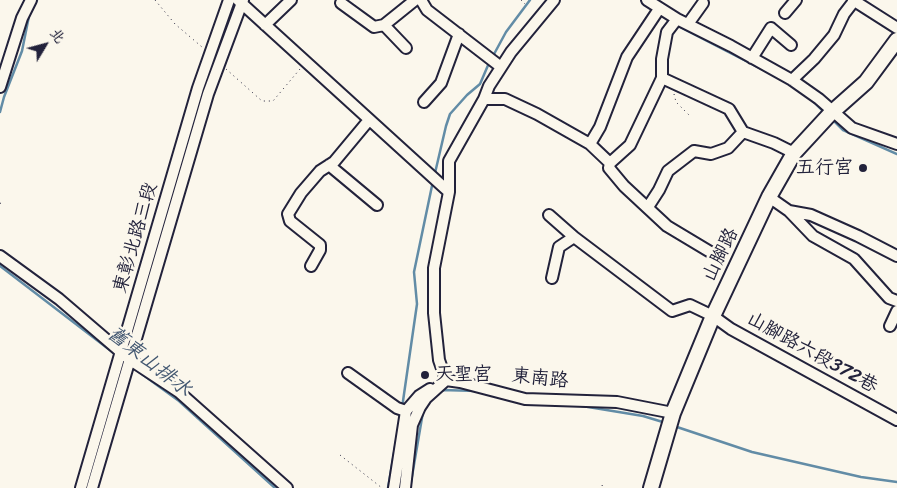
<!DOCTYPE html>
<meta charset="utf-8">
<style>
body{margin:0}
#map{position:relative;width:897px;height:488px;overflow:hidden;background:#fbf7ec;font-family:Sriracha,"LXGW WenKai TC",sans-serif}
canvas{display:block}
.north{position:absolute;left:20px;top:20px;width:50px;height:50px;-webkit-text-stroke:4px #fbf7ec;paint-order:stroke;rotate:53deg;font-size:14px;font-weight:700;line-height:20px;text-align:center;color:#22223b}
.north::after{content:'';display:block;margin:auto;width:18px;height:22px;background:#22223b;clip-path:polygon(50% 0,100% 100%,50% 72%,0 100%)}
</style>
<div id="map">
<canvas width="897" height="488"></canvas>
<div class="north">北</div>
</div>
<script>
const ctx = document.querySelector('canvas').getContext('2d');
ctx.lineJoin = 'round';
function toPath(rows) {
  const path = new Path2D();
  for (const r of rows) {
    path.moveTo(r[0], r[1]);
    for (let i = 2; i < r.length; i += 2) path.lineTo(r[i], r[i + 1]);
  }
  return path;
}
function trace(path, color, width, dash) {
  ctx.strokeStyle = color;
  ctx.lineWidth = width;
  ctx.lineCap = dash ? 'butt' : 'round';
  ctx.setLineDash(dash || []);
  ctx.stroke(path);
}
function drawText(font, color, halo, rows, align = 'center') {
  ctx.font = font + ' Sriracha,"LXGW WenKai TC",sans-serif';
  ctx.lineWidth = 5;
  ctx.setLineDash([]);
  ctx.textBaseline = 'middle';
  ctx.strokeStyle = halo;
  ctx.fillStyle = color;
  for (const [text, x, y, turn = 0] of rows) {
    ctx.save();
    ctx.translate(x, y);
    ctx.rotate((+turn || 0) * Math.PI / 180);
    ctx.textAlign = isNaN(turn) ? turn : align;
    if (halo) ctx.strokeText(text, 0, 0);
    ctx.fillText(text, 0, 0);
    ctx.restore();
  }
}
const stream = toPath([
 [676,25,773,75],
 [493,56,506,32,530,0],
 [811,99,825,113],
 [0,112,4,97,22,51,29,16,37,0],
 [831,118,843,130,897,154],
 [435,173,446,126,450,114,467,95,480,84,489,63],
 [0,266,115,354],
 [139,372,179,401,275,488],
 [440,392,442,390,477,391],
 [576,405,643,416,666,423],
 [402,408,417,304,414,272,433,181],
 [674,426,752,452,861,477,897,482],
 [388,488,398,430],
 [410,488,423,412]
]);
const path = toPath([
 [155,0,175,24,202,47],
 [521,0,525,4],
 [226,69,262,101,273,101,300,69],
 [674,94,676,102,689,115],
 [0,203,2,204],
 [340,455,382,488],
 [602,485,603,488]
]);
const minor = toPath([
 [238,0,449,192],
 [421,0,427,10,501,67],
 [647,0,677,19,731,46,792,80,819,99,852,128,897,144],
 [853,0,897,28],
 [341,3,374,27,384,25,415,0],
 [785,13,796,0],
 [688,24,703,3],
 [265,25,291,0],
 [384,25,406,48],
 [752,58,771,28,791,45],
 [662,78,729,109,743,132,774,143,794,153],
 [792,80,814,59,834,35,844,14,854,1],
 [0,87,22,18,31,0],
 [484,99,505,99,537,114,590,144,610,163,609,168,624,186,667,226,712,253],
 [424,102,441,83,459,34],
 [590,144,600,127,627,57,659,9],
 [610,163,630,145,662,78,662,59,667,32,677,19],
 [329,165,377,205],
 [769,197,789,211,811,215,858,236,897,256],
 [648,207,659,190,668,171,694,151,711,154,728,148,743,132],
 [789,211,813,236,854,259,889,298,897,301],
 [549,215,574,237,672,311,690,305,713,316,731,329,897,420],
 [0,256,59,299,129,359,179,392,287,488],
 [311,266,320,250,320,245,290,221,288,214,301,193,320,171,334,162,369,120],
 [552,278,559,247,574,237],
 [890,326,897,311],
 [348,373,397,408,406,411,419,396,430,389],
 [446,380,439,360,434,313,434,268,449,192,449,161,484,99,489,86,511,52,554,0],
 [446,380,460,382,525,399,617,402,673,413],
 [81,488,198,88,229,0],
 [92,488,208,94,243,0],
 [394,488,406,411],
 [405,488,412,425,420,407,426,398,446,380]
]);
const major = toPath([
 [651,488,673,413,713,316,769,197,794,153,830,114,866,82,897,40]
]);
const markers = [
 [863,168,5,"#22223b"],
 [425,375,5,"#22223b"]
];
const poiNames = [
 ["五行宮",853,168],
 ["天聖宮",435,375,"left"]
];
const streetNames = [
 ["東彰北路三段",136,238,-74],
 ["山腳路",721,255,-64],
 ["山腳路六段372巷",812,353,29],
 ["東南路",540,379,6]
];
const waterNames = [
 ["舊東山排水",149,362,38]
];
trace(stream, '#628ca6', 2.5);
trace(minor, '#22223b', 14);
trace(major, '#22223b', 18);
trace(path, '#22223b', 1, [1, 4]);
trace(minor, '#fbf7ec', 10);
trace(major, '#fbf7ec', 14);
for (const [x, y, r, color] of markers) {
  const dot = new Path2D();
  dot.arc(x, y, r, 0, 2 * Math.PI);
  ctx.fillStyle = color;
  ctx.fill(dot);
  trace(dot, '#fbf7ec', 2);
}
drawText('19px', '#22223b', '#fbf7ec', poiNames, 'right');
drawText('19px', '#22223b', '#fbf7ec', streetNames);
drawText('italic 20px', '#425771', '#fbf7ec', waterNames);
</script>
